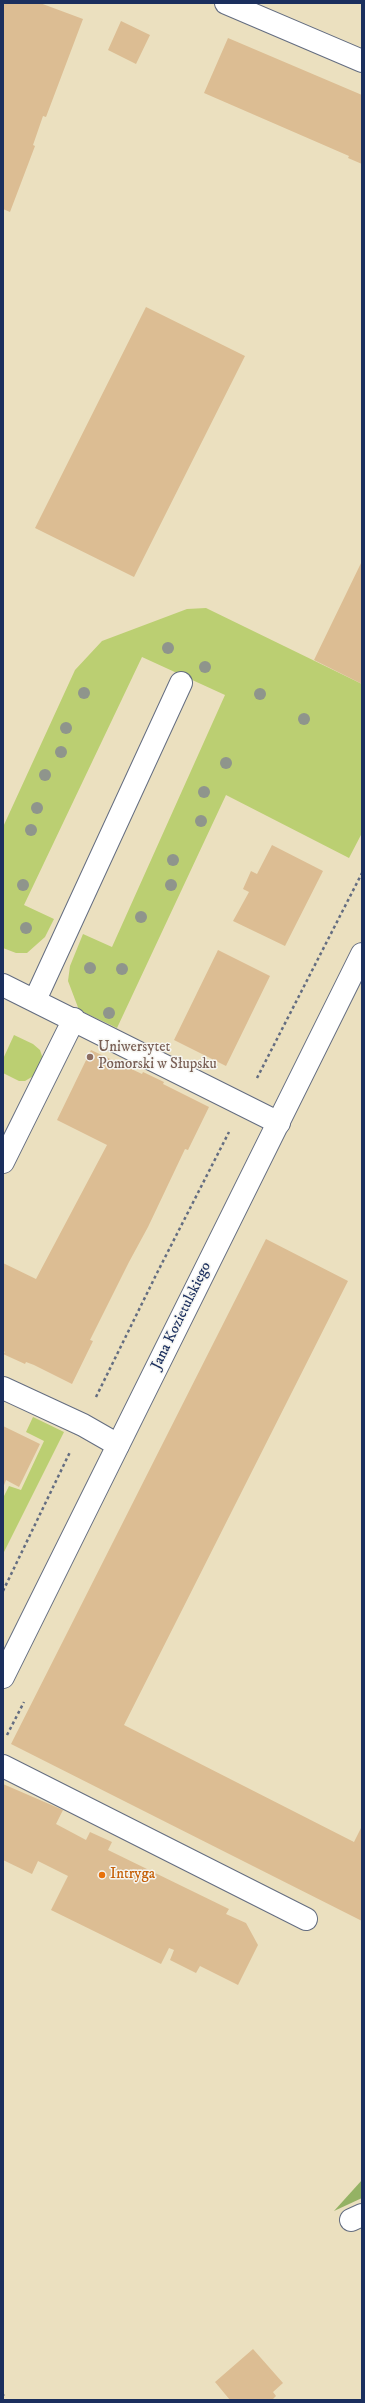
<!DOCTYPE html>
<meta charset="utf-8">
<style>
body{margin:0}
#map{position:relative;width:365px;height:2403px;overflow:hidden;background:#ebe0bf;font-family:"IM FELL DW Pica",serif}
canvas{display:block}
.frame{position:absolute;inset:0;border:4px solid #1b2f5e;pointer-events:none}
</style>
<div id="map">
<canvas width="365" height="2403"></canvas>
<div class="frame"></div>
</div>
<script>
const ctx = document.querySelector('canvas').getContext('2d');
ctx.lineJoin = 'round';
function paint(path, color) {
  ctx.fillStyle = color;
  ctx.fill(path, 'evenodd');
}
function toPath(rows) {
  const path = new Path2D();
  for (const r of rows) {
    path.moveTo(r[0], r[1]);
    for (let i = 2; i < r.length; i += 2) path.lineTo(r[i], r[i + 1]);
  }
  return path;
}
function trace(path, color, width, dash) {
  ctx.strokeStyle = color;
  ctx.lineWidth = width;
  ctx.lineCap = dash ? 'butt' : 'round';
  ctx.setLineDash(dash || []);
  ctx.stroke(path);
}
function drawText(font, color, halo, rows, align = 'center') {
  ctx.font = font + ' "IM FELL DW Pica",serif';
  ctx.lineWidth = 3;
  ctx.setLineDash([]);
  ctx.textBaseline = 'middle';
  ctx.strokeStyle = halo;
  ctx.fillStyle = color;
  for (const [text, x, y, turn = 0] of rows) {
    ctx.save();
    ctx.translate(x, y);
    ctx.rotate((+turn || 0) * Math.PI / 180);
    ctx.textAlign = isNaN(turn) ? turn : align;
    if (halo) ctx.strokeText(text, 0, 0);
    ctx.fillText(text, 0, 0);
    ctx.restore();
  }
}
const green = toPath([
 [206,608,362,684,362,833,349,858,226,795,117,1028,79,1010,68,981,70,966,83,934,112,947,225,695,142,657,24,905,54,919,45,937,27,953,16,953,3,948,3,827,75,670,102,641,187,609],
 [14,1035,33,1044,40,1050,42,1056,42,1063,35,1075,25,1081,19,1081,3,1073,3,1059],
 [33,1417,64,1432,3,1554,3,1498,9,1486,21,1490,44,1441,26,1432]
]);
const forest = toPath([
 [362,2180,362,2198,334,2211]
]);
const building = toPath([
 [3,3,40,3,83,19,46,117,43,116,33,145,35,146,10,212,3,209],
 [121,21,150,35,136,64,108,50],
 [228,38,362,95,362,164,348,158,349,156,204,93],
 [146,307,245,356,134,577,35,528],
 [362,561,362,684,314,660],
 [272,845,323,871,285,946,233,921,249,892,243,889,251,871,257,874],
 [218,950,270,976,226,1066,174,1040],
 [91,1050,142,1074,143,1072,164,1082,163,1084,209,1107,188,1150,185,1149,148,1227,129,1262,90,1340,93,1341,72,1384,34,1365,26,1362,25,1364,3,1354,5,1352,3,1351,3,1263,36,1279,107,1145,57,1120],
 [266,1239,348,1281,124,1725,354,1842,362,1826,362,1921,11,1744],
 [3,1426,40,1444,19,1487,6,1480,3,1488],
 [3,1784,63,1810,56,1824,86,1840,90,1832,112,1842,108,1850,229,1909,226,1914,246,1923,258,1945,238,1985,200,1966,196,1973,170,1960,174,1950,169,1948,161,1964,51,1910,68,1876,38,1861,32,1874,3,1860],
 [253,2349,283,2383,273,2392,276,2396,272,2400,230,2400,215,2382]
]);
const path = toPath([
 [257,1078,362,873],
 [96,1397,157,1273,229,1132],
 [3,1591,70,1452],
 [7,1735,24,1702],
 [3,2395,4,2396]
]);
const lane = toPath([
 [226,3,362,61],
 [3,985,279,1123],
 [35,1000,181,683],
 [3,1162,74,1019],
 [3,1388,83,1425,118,1445],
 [3,1766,306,1919],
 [351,2220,362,2215]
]);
const secondary = toPath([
 [3,1677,362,954]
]);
const trees = [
 [168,648],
 [205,667],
 [84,693],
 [260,694],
 [304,719],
 [66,728],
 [61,752],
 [226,763],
 [45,775],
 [204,792],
 [37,808],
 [201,821],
 [31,830],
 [173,860],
 [23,885],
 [171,885],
 [141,917],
 [26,928],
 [90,968],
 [122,969],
 [109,1013]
];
const markers = [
 [90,1057,4,"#8d6e63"],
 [102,1875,4,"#e8710a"]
];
const educationNames = [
 ["Uniwersytet",98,1048],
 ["Pomorski w Słupsku",98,1065]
];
const streetNames = [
 ["Jana Kozietulskiego",182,1316,-64]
];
const foodNames = [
 ["Intryga",110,1875]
];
paint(green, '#bbcf72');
paint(forest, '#94b264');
paint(building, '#dcbd93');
trace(lane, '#646d80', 24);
trace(secondary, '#646d80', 24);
trace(path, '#646d80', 2.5, [3, 3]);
trace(lane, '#fff', 22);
trace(secondary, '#fff', 22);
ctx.fillStyle = '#8f958c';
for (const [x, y] of trees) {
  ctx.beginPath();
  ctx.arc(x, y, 6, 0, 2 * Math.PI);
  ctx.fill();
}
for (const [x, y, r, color] of markers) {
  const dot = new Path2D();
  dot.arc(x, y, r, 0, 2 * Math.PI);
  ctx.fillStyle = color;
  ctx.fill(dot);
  trace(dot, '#f6f6f2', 1.5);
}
drawText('15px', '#785e54', '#f6f6f2', educationNames, 'left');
drawText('15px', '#1b2f5e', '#f6f6f2', streetNames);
drawText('15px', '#c56008', '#f6f6f2', foodNames, 'left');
</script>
